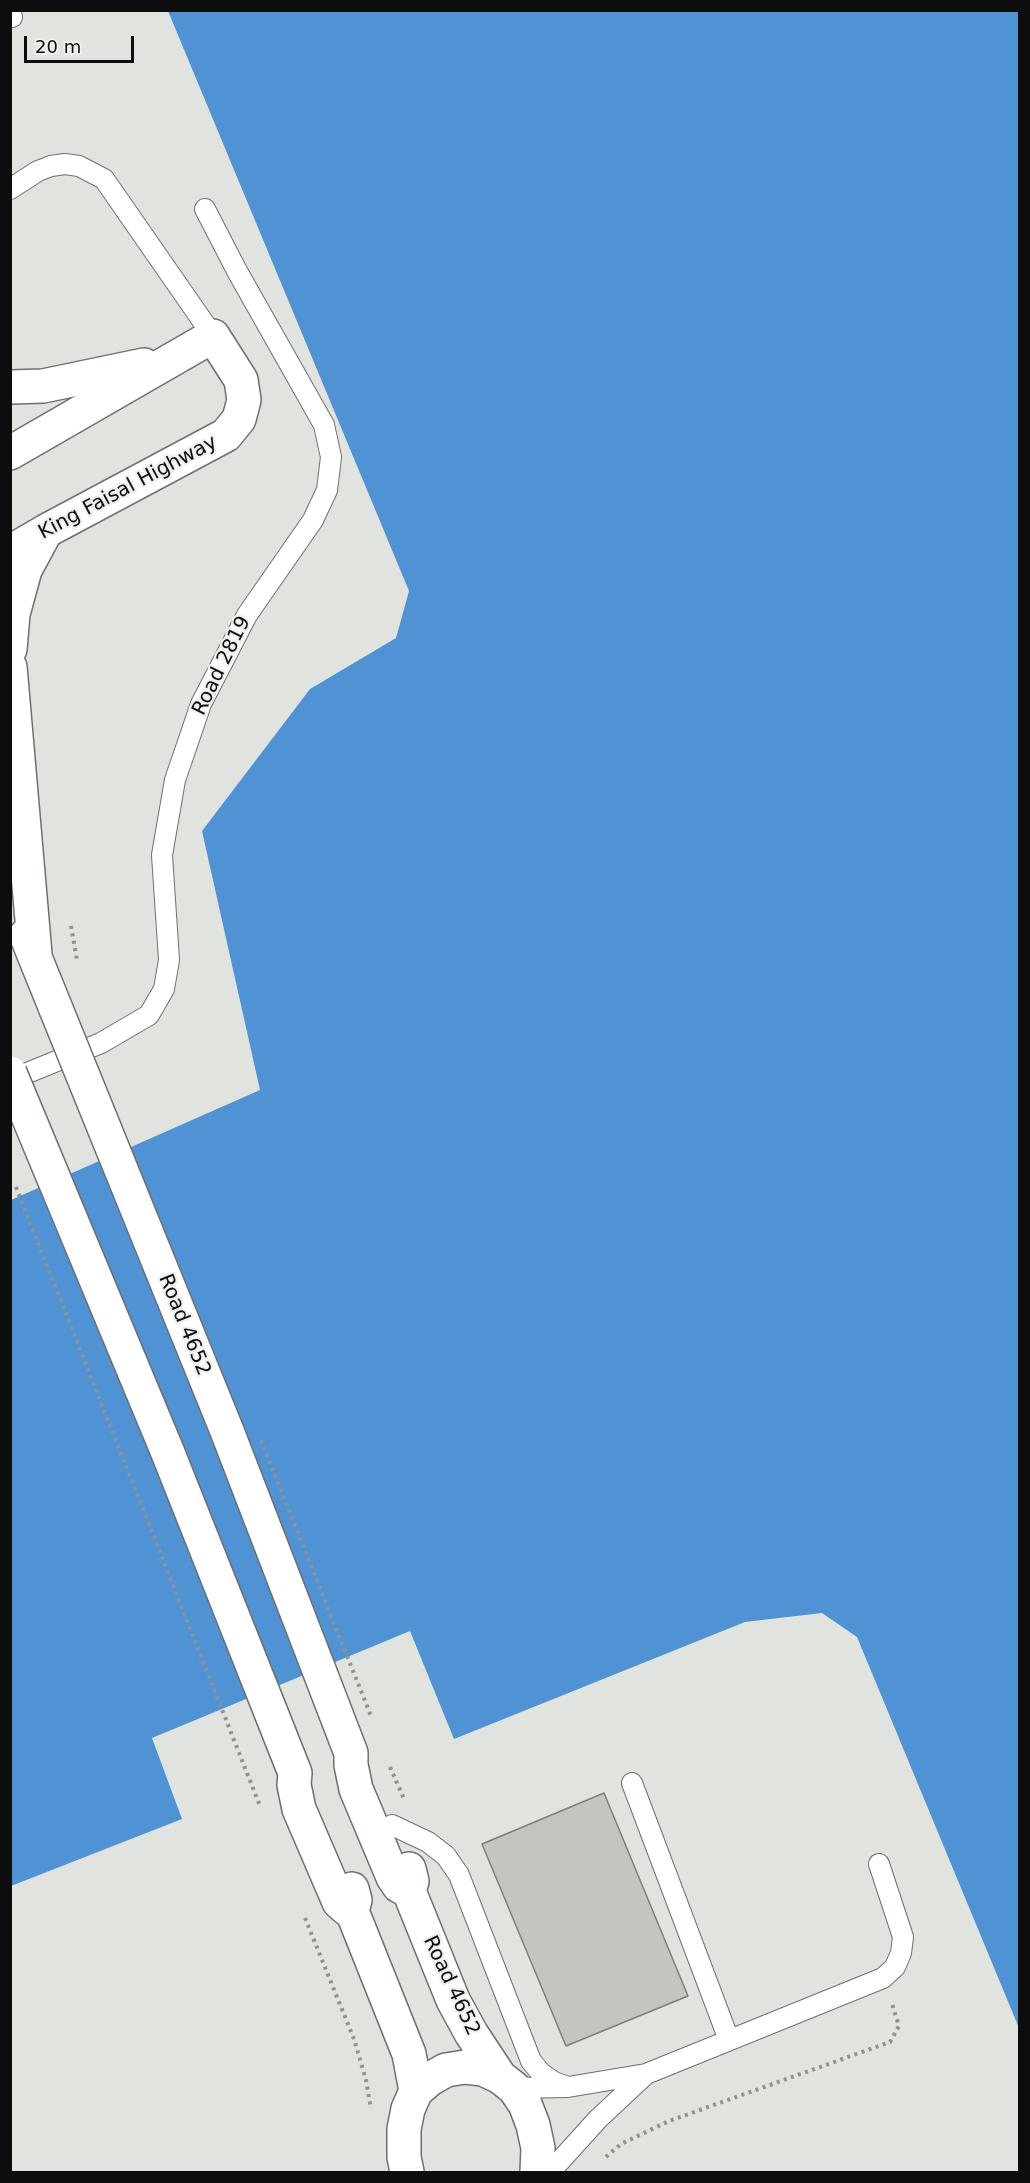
<!DOCTYPE html>
<style>
body{margin:0}
#map{position:relative;width:1030px;height:2183px;overflow:hidden;background:#e1e3df;font-family:"DejaVu Sans",sans-serif}
canvas{display:block}
.frame{position:absolute;inset:0;border:12px solid #0c0d0c;pointer-events:none}
.scale{position:absolute;left:24px;top:36px;width:110px;height:27px;box-sizing:border-box;border:3px solid #0c0d0c;border-top:0;padding-left:8px;font-size:18px;line-height:21px;white-space:nowrap;color:#0c0d0c;-webkit-text-stroke:4px #eff1ec;paint-order:stroke}
</style>
<div id="map">
<canvas width="1030" height="2183"></canvas>
<div class="frame"></div>
<div class="scale">20 m</div>
</div>
<script>
const ctx = document.querySelector('canvas').getContext('2d');
ctx.lineJoin = 'round';
function paint(path, color) {
  ctx.fillStyle = color;
  ctx.fill(path, 'evenodd');
}
function toPath(rows) {
  const path = new Path2D();
  for (const r of rows) {
    path.moveTo(r[0], r[1]);
    for (let i = 2; i < r.length; i += 2) path.lineTo(r[i], r[i + 1]);
  }
  return path;
}
function trace(path, color, width, dash) {
  ctx.strokeStyle = color;
  ctx.lineWidth = width;
  ctx.lineCap = dash ? 'butt' : 'round';
  ctx.setLineDash(dash || []);
  ctx.stroke(path);
}
function drawText(font, color, halo, rows, align = 'center') {
  ctx.font = font + ' "DejaVu Sans",sans-serif';
  ctx.lineWidth = 4.5;
  ctx.setLineDash([]);
  ctx.textBaseline = 'middle';
  ctx.strokeStyle = halo;
  ctx.fillStyle = color;
  for (const [text, x, y, turn = 0] of rows) {
    ctx.save();
    ctx.translate(x, y);
    ctx.rotate((+turn || 0) * Math.PI / 180);
    ctx.textAlign = isNaN(turn) ? turn : align;
    if (halo) ctx.strokeText(text, 0, 0);
    ctx.fillText(text, 0, 0);
    ctx.restore();
  }
}
const water = toPath([
 [168,11,1019,11,1019,2028,857,1637,822,1613,745,1622,454,1739,410,1631,152,1738,182,1819,11,1886,11,1200,260,1090,202,831,310,689,396,638,409,591]
]);
const building = toPath([
 [604,1793,688,1996,566,2046,482,1844,604,1793]
]);
const path = toPath([
 [71,926,77,960],
 [16,1187,260,1806],
 [390,1767,404,1799],
 [305,1918,354,2039,366,2080,371,2109],
 [606,2157,621,2144,669,2121,890,2042,899,2026,892,2004]
]);
const service = toPath([
 [10,13,12,17],
 [10,189,38,171,51,166,65,164,79,166,104,179,213,336],
 [10,1080,101,1043,149,1015,164,989,169,960,162,855,175,780,201,704,247,615,313,520,327,490,331,457,324,425,237,271,205,209],
 [632,1783,729,2040],
 [392,1825,428,1842,446,1856,459,1875,531,2061,541,2073,554,2082,565,2086],
 [514,2088,568,2087,646,2074,883,1978,895,1967,901,1953,903,1937,879,1864],
 [550,2172,598,2119,644,2076]
]);
const tertiary = toPath([
 [10,387,43,386,144,365],
 [10,453,213,336,241,380,244,400,239,419,226,435,46,531,10,552],
 [10,649,13,614,25,570,46,531],
 [10,667,35,954],
 [26,935,56,1009],
 [227,1431,351,1753,351,1765,356,1789,393,1877,399,1886,409,1891],
 [168,1453,295,1773,294,1785,299,1809,339,1902,347,1909,352,1911],
 [409,1869,412,1881,409,1891,453,2000,471,2033,500,2077],
 [352,1889,355,1900,352,1911,409,2054,416,2091],
 [407,2172,404,2157,404,2129,408,2109,416,2091,430,2079,446,2070,465,2067,483,2069,500,2077,514,2088,525,2104,533,2125,538,2148,537,2172]
]);
const pathBridge = toPath([
 [261,1440,371,1716]
]);
const tertiaryBridge = toPath([
 [56,1009,227,1431],
 [10,1073,168,1453]
]);
const streetNames = [
 ["King Faisal Highway",128,488,-28],
 ["Road 2819",222,666,-64],
 ["Road 4652",184,1325,68],
 ["Road 4652",451,1986,65]
];
paint(water, '#5093d5');
paint(building, '#c3c5c1');
trace(building, '#7d7f7b', 1.5);
trace(service, '#6e706c', 22);
trace(tertiary, '#6e706c', 36);
trace(path, '#90928f', 4, [3, 4.5]);
trace(service, '#fff', 20);
trace(tertiary, '#fff', 33);
trace(tertiaryBridge, '#6e706c', 36, []);
trace(pathBridge, '#90928f', 4, [3, 4.5]);
trace(tertiaryBridge, '#fff', 33);
drawText('20px', '#0c0d0c', '#eff1ec', streetNames);
</script>
